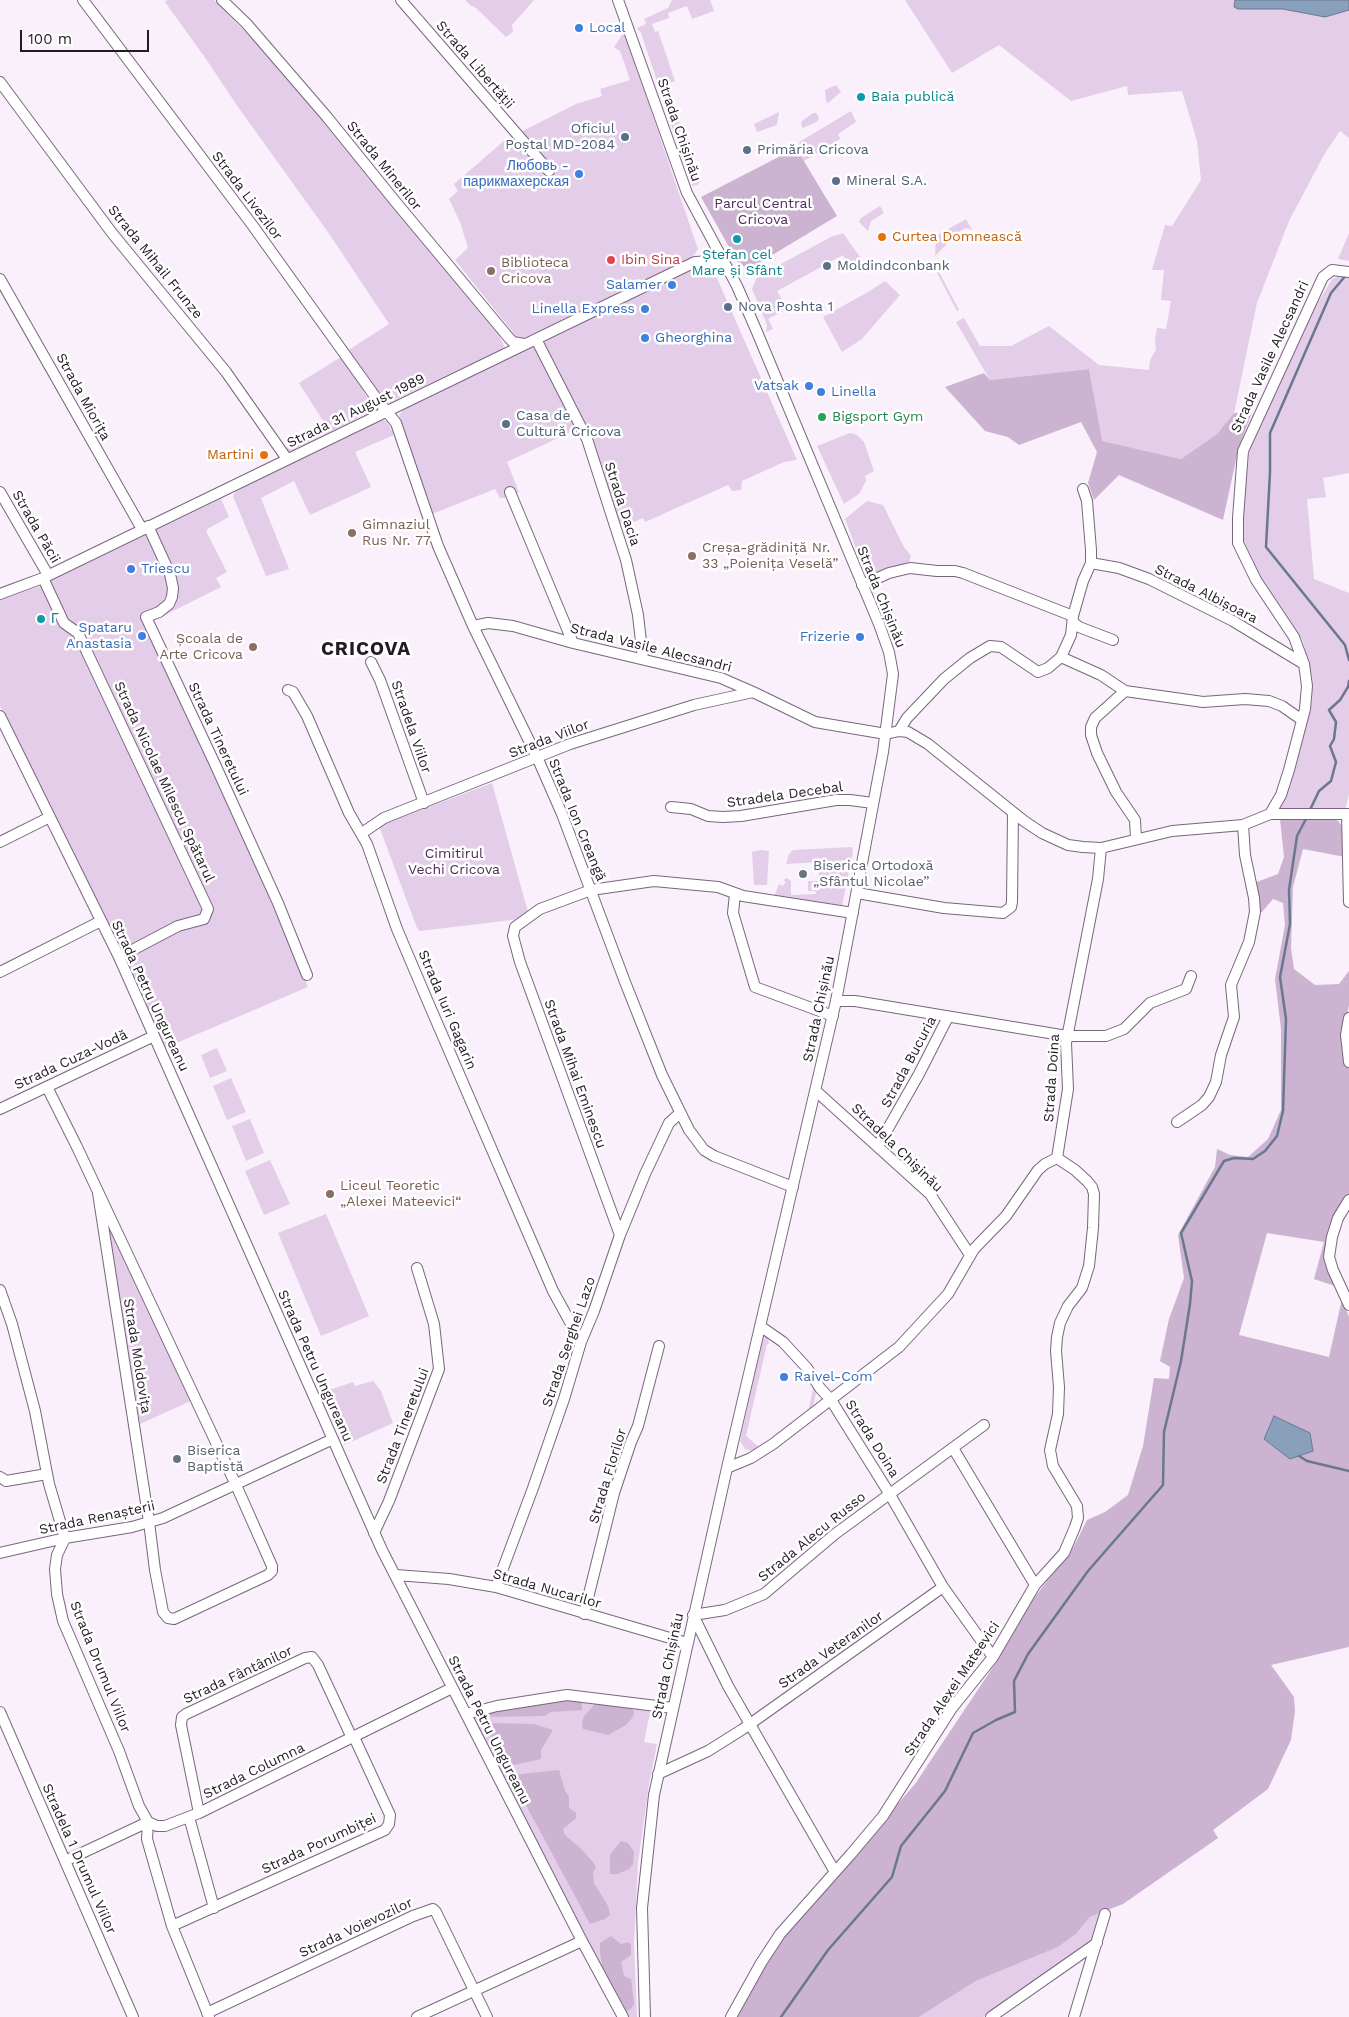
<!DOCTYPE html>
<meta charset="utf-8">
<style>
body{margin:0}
#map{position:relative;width:1349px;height:2017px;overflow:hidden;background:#f9f0fb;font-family:"Work Sans",sans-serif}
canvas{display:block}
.scale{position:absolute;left:20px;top:30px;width:129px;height:22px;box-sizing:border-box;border:2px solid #221a24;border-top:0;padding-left:6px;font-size:15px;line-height:18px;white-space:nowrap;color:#221a24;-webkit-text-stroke:4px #fff;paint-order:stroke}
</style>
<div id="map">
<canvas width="1349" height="2017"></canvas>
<div class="scale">100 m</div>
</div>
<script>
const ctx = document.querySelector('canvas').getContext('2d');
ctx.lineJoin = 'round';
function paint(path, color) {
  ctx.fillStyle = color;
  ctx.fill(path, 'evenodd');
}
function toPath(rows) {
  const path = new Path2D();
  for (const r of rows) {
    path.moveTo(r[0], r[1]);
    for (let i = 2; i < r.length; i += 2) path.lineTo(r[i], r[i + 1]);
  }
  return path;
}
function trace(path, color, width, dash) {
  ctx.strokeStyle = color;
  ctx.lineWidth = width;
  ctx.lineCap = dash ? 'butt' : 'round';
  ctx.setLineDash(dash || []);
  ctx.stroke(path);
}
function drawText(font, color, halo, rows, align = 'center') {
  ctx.font = font + ' "Work Sans",sans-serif';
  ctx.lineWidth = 5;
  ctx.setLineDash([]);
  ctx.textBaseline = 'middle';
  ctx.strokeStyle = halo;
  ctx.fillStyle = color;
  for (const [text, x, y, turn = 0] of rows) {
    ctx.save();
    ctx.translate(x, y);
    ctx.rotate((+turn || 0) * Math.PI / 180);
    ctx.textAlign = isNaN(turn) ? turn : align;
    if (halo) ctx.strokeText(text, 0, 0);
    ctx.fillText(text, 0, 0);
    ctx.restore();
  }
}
const green = toPath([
 [167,0,214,0,276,63,467,294,499,335,504,346,503,349,388,403,384,403,347,351,389,324,330,235,238,107,206,59,165,2],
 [465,0,534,0,512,25,513,32,506,37,476,8,470,5],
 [672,0,710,0,714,11,692,19,687,6,668,13,669,18,652,24,655,32,658,31,675,81,666,85,669,95,662,96,641,33,637,28,646,24,644,19,668,8],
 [905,0,1349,0,1349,138,1340,131,1325,153,1289,221,1257,303,1234,413,1217,434,1181,459,1101,441,1089,369,990,380,956,322,964,318,980,346,1011,346,1049,326,1099,365,1149,370,1150,360,1156,350,1155,339,1157,328,1166,329,1171,301,1161,300,1164,270,1152,270,1165,225,1172,226,1201,180,1197,141,1182,91,1128,95,1127,86,1071,101,999,45,952,73],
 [624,32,698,249,695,254,688,260,519,340,455,260,468,248,460,222,449,199,458,191,454,184,505,140,576,104,602,96,600,89,630,80,620,51,614,47],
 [836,85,841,92,828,103,826,101,825,90],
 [672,103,692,157,691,158,700,182,697,185,693,186,691,183,665,107],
 [851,111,856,122,838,134,840,139,804,161,796,148,801,141],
 [779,112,777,125,757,132,754,124],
 [813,113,816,113,819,117,818,121,803,128,801,125,802,121],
 [880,206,884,213,871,221,868,231,859,222,861,218],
 [966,219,972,230,966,228,960,231,935,256,936,236],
 [843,233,865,264,852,271,843,255,777,291,787,309,768,319,773,329,766,332,767,325,752,289,757,277,831,237],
 [1349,233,1349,261,1338,259],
 [708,265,712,267,797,460,784,462,742,481,741,490,732,491,728,485,645,522,643,518,623,527,617,518,589,437,544,342,695,267],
 [938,270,959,310,957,311,936,271],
 [1340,276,1349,276,1349,473,1323,478,1326,497,1307,499,1314,579,1349,593,1349,794,1345,810,1279,810,1312,699,1310,676,1303,641,1256,570,1244,541,1242,525,1249,454,1256,428,1310,316,1332,279],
 [885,281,900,295,862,339,842,352,823,317,868,292],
 [531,347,537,348,577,429,507,462,519,492,508,498,500,498,495,489,432,514,399,416,403,410],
 [341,357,354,373,366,396,374,401,378,408,289,452,283,449,327,427,299,383],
 [382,420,387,421,394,435,355,452,371,487,310,515,294,481,261,498,289,569,266,576,233,496,236,491],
 [850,433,857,435,864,442,874,471,865,476,866,481,859,494,844,504,817,446],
 [221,499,229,517,209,528,206,531,227,572,216,578,221,587,153,621,209,760,308,987,160,1050,122,953,0,706,0,600,40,586],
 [867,501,883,505,904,547,911,556,909,562,872,575,866,575,845,519],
 [492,783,528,912,520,919,420,931,417,928,379,826],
 [852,847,853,853,842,905,774,897,779,884,783,886,786,882,783,880,787,878,791,881,791,895,816,894,815,891,808,891,808,881,819,881,819,871,825,871,825,867,819,867,818,862,786,864,789,854,793,850],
 [761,850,769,851,767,885,754,885,752,852],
 [217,1048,227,1071,210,1078,201,1055],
 [231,1078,246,1112,227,1120,213,1086],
 [250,1119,264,1153,246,1161,232,1126],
 [270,1160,290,1204,264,1215,245,1171],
 [326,1214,369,1316,321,1336,278,1233],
 [108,1224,193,1400,140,1424,106,1225],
 [765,1336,768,1337,769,1344,767,1344,746,1436,759,1447,808,1412,813,1388,815,1388,816,1394,811,1415,759,1450,753,1451,745,1449,740,1441,762,1340],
 [373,1381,381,1391,393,1423,344,1445,323,1392,353,1382,355,1386],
 [561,1697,651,1708,644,1742,657,1744,649,1784,638,1863,634,1944,637,2017,627,2017,471,1714],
 [1100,1913,1092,1940,983,2017,919,2017,976,1981,1058,1947,1076,1934,1090,1917]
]);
const forest = toPath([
 [796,148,837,216,749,269,745,267,738,263,701,197],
 [1089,369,1102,441,1181,459,1217,434,1234,413,1252,413,1239,446,1223,520,1119,475,1094,500,1088,483,1097,452,1081,422,1019,445,1008,437,985,431,945,387,984,373,990,380],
 [1332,818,1338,821,1343,827,1345,857,1303,849,1293,887,1291,948,1294,969,1315,985,1339,984,1349,971,1349,965,1349,1005,1343,1037,1349,1069,1349,1196,1328,1240,1335,1286,1314,1279,1324,1242,1267,1233,1239,1335,1329,1357,1342,1299,1349,1317,1349,1647,1271,1665,1294,1697,1295,1711,1291,1740,1268,1789,1213,1830,1218,1838,1123,1904,1090,1917,1076,1934,1058,1947,976,1981,919,2017,735,2017,784,1936,915,1784,999,1658,1031,1602,1074,1546,1087,1520,1105,1512,1128,1495,1143,1446,1154,1378,1169,1379,1170,1367,1160,1361,1169,1319,1184,1278,1178,1235,1215,1167,1217,1149,1230,1155,1248,1157,1268,1139,1281,1110,1281,1029,1275,979,1285,925,1283,903,1273,899,1262,912,1259,912,1254,883,1278,874,1284,857,1280,819],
 [558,1700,582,1700,582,1710,551,1712,544,1716,482,1717,483,1714,489,1712],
 [601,1703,631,1707,634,1712,633,1717,626,1725,608,1735,583,1729,582,1722,584,1716,595,1704],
 [487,1723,534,1724,553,1730,541,1750,541,1759,510,1766,492,1740,486,1725],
 [559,1770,565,1791,569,1796,569,1808,576,1813,576,1818,563,1829,565,1835,579,1847,593,1862,596,1867,593,1873,594,1883,608,1906,610,1915,605,1919,590,1924,513,1781,513,1775],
 [621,1841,628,1843,634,1852,633,1864,629,1869,618,1874,610,1874,610,1855],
 [611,1936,621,1944,629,1942,631,1945,631,1955,621,1962,624,1976,631,1979,634,2004,631,2009,627,2011,602,1966,600,1952,600,1943]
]);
const water = toPath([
 [1235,0,1349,0,1349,10,1325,17,1283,9,1238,9,1234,7,1235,0],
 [1274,1416,1310,1433,1313,1451,1290,1459,1264,1439,1274,1416]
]);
const stream = toPath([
 [1347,274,1331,293,1270,433,1270,472,1266,547,1345,645,1349,660],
 [1309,812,1319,791,1331,781,1336,762,1330,746,1334,739,1336,722,1329,710,1340,700,1348,687,1349,681],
 [1299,1456,1307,1461,1349,1471],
 [781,2017,828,1950,892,1877,901,1846,945,1791,973,1733,996,1720,1015,1712,1014,1681,1028,1654,1088,1571,1163,1485,1164,1432,1181,1361,1190,1304,1192,1281,1181,1233,1224,1161,1234,1158,1253,1159,1265,1151,1277,1136,1283,1111,1286,1019,1280,977,1290,924,1289,890,1297,836,1307,817]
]);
const minor = toPath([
 [83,0,253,226,379,402,396,423,438,546,473,626,537,757,562,814,625,982,662,1075,689,1130,704,1150,714,1156,793,1187],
 [222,0,246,23,327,117,394,200,509,338,513,342,524,344],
 [401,0,549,171],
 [618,0,687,193,737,286,757,332,879,624,889,652,893,674,883,752,836,1001,727,1468,654,1795,642,1908,645,2017],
 [0,82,112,233,226,372,287,459],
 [0,279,142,529],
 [536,339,587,439,626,560,638,615,643,659],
 [0,492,48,575],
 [510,492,573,643],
 [148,526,170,574,173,588,172,597,169,604,159,612,146,617,214,762,278,903,307,975],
 [1091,563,1119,568,1149,579,1233,621,1304,664],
 [43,578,64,623,78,633,208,909,204,919,178,926,119,957],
 [862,585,889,573,910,568,937,571,955,571,963,573,1073,616],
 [0,594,43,578,695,262,716,261,725,264],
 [1073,622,1079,627,1113,640],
 [473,626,488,623,513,626,573,643,721,678,753,692,815,722,886,734,899,731,908,732,928,744,1024,821,1042,833,1068,845,1083,847,1101,848,1172,831,1243,825,1270,814,1349,814],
 [1061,657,1101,675,1125,691,1203,702,1245,699,1269,701,1282,706,1302,720],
 [371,662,380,680,424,803],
 [288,690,293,692,307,716,349,813,367,844,397,929,428,1002,553,1291,581,1342],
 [1125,691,1095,718,1091,727,1091,735,1097,753,1116,792,1135,820,1136,839],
 [0,716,119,957,382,1550,582,1941,623,2017],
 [899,731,907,718,944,679,970,658,990,646,1001,647,1038,672,1048,668,1061,657,1071,635,1073,616,1083,581,1091,563,1091,550,1087,501,1083,489],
 [671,807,691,809,708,816,723,817,741,816,836,800,850,800,873,803],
 [1270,814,1281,795,1289,770,1305,709,1307,686,1304,664,1294,637,1256,580,1238,543,1238,518,1243,451,1323,277,1332,270,1349,272],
 [1347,814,1349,902],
 [362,833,384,818,570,744,694,705,753,692],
 [0,842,50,817],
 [857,893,944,908,1003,913,1011,907,1012,902,1013,813],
 [735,894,733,913,755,987,833,1016],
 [0,972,101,921],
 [836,1001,855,1001,1067,1036,1106,1036,1124,1029,1150,1003,1186,989,1191,976],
 [1349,1018,1346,1035,1349,1062],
 [47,1087,77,1147,236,1485,272,1566,272,1571,268,1575,174,1619,168,1618,163,1612,155,1570,149,1522,98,1193],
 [816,1091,930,1194,970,1255],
 [0,1109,154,1036],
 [1177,1122,1202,1105,1209,1097,1216,1082,1221,1055,1234,1017,1231,985,1249,942,1255,912,1254,898,1245,855,1243,825],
 [878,1146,919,1074,948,1017],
 [1057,1158,1068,1089,1066,1043,1098,879,1101,848],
 [1349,1200,1338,1218,1332,1237,1329,1257,1333,1270,1349,1305],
 [620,1235,520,962,513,936,515,927,540,909,591,890,654,881,718,887,743,896,853,913],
 [0,1290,12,1324,35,1411,49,1484,65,1538,57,1555,55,1569,57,1594,63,1621,119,1751,139,1806,148,1822,147,1839,172,1926,209,2017],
 [760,1326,783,1342,807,1368,820,1388,831,1400,889,1493,943,1587,993,1657],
 [953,1448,1035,1585],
 [727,1468,751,1458,773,1444,899,1347,948,1294,974,1249,1006,1216,1038,1170,1045,1164,1057,1158],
 [0,1477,6,1481,47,1474],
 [374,1533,389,1501,439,1369,434,1324,417,1268],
 [0,1553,65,1538,132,1527,163,1518,333,1439],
 [396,1575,449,1579,496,1587,687,1643],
 [496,1587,533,1488,564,1399,581,1342,594,1311,620,1235,645,1174,669,1123,680,1113],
 [584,1614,614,1493,631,1442,638,1426,659,1346],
 [0,1712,133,2017],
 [466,1714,497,1706,567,1695,673,1708],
 [658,1774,708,1751,743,1729,943,1587],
 [199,1813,181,1725,182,1717,186,1714,305,1658,312,1657,318,1665,352,1738],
 [189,1817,214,1908],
 [148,1822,157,1826,165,1826,199,1813,452,1688],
 [65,1861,148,1822],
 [835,1872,728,1686,693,1615,725,1610,764,1594,835,1534,984,1425],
 [172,1926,385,1830,389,1824,390,1815,354,1737],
 [207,2013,413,1916,433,1909,436,1912,487,2017],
 [417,2017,582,1941],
 [731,2017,761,1963,780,1934,851,1854,883,1816,952,1708,993,1657,1035,1585,1064,1553,1075,1527,1078,1518,1077,1506,1053,1466,1050,1450,1058,1414,1059,1387,1056,1351,1057,1337,1060,1323,1068,1306,1082,1288,1089,1266,1093,1228,1094,1194,1092,1187,1087,1181,1075,1170,1057,1158],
 [991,2017,1097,1943],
 [1074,2017,1105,1914]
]);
const markers = [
 [579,28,5,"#3f7fe0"],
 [861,97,5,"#0f9aa8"],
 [625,137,5,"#5c6f8a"],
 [747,150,5,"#5c6f8a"],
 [579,174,5,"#3f7fe0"],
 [836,181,5,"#5c6f8a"],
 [882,237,5,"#e8710a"],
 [737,239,5,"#0f9aa8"],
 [611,260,5,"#e0444e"],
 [827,266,5,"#5c6f8a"],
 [491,271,5,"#8d6e63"],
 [672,285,5,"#3f7fe0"],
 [728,307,5,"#5c6f8a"],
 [645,309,5,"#3f7fe0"],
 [645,338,5,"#3f7fe0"],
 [809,386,5,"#3f7fe0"],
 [821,392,5,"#3f7fe0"],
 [822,417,5,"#2e9e5b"],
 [506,424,5,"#5c6f8a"],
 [264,455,5,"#e8710a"],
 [352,533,5,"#8d6e63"],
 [692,556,5,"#8d6e63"],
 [131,569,5,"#3f7fe0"],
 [41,619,5,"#0f9aa8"],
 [142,636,5,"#3f7fe0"],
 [860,637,5,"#3f7fe0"],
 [253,647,5,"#8d6e63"],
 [803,874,5,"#6b7280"],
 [330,1194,5,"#8d6e63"],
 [784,1377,5,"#3f7fe0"],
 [177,1459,5,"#6b7280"]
];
const shopNames = [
 ["Local",589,28,"left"],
 ["Любовь -",569,166],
 ["парикмахерская",569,182],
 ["Salamer",662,285],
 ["Linella Express",635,309],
 ["Gheorghina",655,338,"left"],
 ["Vatsak",799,386],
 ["Linella",831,392,"left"],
 ["Triescu",141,569,"left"],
 ["Spataru",132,628],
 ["Anastasia",132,644],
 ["Frizerie",850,637],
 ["Raivel-Com",794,1377,"left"]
];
const streetNames = [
 ["Strada Libertății",475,65,49],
 ["Strada Chișinău",679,130,71],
 ["Strada Minerilor",384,166,51],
 ["Strada Livezilor",247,196,53],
 ["Strada Mihail Frunze",155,262,51],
 ["Strada Vasile Alecsandri",1270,357,-65],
 ["Strada Miorița",83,397,61],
 ["Strada 31 August 1989",356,411,-26],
 ["Strada Dacia",622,504,72],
 ["Strada Păcii",36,527,60],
 ["Strada Albișoara",1206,594,27],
 ["Strada Chișinău",881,597,68],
 ["Strada Vasile Alecsandri",651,648,14],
 ["Stradela Viilor",411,727,71],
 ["Strada Tineretului",218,739,65],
 ["Strada Viilor",549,739,-21],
 ["Strada Nicolae Milescu Spătarul",164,782,65],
 ["Stradela Decebal",785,795,-8],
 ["Strada Ion Creangă",577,820,68],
 ["Strada Petru Ungureanu",150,996,65],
 ["Strada Chișinău",819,1009,-78],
 ["Strada Iuri Gagarin",447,1010,67],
 ["Strada Cuza-Vodă",71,1060,-25],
 ["Strada Bucuria",909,1062,-62],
 ["Strada Mihai Eminescu",575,1074,70],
 ["Strada Doina",1052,1078,-86],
 ["Stradela Chişinău",897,1148,44],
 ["Strada Serghei Lazo",569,1342,-71],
 ["Strada Moldovița",137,1356,81],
 ["Strada Petru Ungureanu",315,1366,66],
 ["Strada Tineretului",403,1426,-69],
 ["Strada Doina",872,1439,58],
 ["Strada Florilor",608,1476,-73],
 ["Strada Renașterii",97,1518,-12],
 ["Strada Alecu Russo",812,1537,-39],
 ["Strada Nucarilor",547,1589,16],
 ["Strada Veteranilor",831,1650,-35],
 ["Strada Chișinău",668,1666,-78],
 ["Strada Drumul Viilor",100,1667,68],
 ["Strada Fântânilor",238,1675,-25],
 ["Strada Alexei Mateevici",952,1689,-56],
 ["Strada Petru Ungureanu",489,1730,63],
 ["Strada Columna",254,1771,-26],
 ["Strada Porumbiței",319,1844,-25],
 ["Stradela 1 Drumul Viilor",79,1859,66],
 ["Strada Voievozilor",356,1928,-25]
];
const cultureNames = [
 ["Baia publică",871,97],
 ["Ștefan cel",737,255,"center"],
 ["Mare și Sfânt",737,271,"center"],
 ["Г",51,619]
];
const serviceNames = [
 ["Oficiul",615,129,"right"],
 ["Poștal MD-2084",615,145,"right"],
 ["Primăria Cricova",757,150],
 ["Mineral S.A.",846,181],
 ["Moldindconbank",837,266],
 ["Nova Poshta 1",738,307],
 ["Casa de",516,416],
 ["Cultură Cricova",516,432]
];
const parkNames = [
 ["Parcul Central",763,204],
 ["Cricova",763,220],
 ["Cimitirul",454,854],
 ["Vechi Cricova",454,870]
];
const foodNames = [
 ["Curtea Domnească",892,237],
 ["Martini",254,455,"right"]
];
const healthNames = [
 ["Ibin Sina",621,260]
];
const educationNames = [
 ["Biblioteca",501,263],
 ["Cricova",501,279],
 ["Gimnaziul",362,525],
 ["Rus Nr. 77",362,541],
 ["Creșa-grădiniță Nr.",702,548],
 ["33 „Poienița Veselă”",702,564],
 ["Școala de",243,639,"right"],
 ["Arte Cricova",243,655,"right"],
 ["Liceul Teoretic",340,1186],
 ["„Alexei Mateevici“",340,1202]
];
const leisureNames = [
 ["Bigsport Gym",832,417]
];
const worshipNames = [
 ["Biserica Ortodoxă",813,866],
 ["„Sfântul Nicolae”",813,882],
 ["Biserica",187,1451],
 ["Baptistă",187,1467]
];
const districtNames = [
 ["CRICOVA",366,649]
];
paint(green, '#e3cde8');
paint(forest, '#ccb3d1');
paint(water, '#89a0bc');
trace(water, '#6a788e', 1);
trace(stream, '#6a788e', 2.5);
trace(minor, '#7a657f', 12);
trace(minor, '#fff', 10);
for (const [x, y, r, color] of markers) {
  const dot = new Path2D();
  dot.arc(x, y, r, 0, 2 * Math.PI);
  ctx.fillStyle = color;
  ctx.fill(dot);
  trace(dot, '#fff', 2);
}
drawText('14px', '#366cbe', '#fff', shopNames, 'right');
drawText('14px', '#221a24', '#fff', streetNames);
drawText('14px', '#0d838f', '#fff', cultureNames, 'left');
drawText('14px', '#4e5e75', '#fff', serviceNames, 'left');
drawText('14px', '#4f2d56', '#fff', parkNames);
drawText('14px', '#c56008', '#fff', foodNames, 'left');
drawText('14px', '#be3a42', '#fff', healthNames, 'left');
drawText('14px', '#785e54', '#fff', educationNames, 'left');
drawText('14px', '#27864d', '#fff', leisureNames, 'left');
drawText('14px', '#5b616d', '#fff', worshipNames, 'left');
ctx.letterSpacing = '1px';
drawText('bold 19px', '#221a24', '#fff', districtNames);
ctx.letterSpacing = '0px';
</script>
